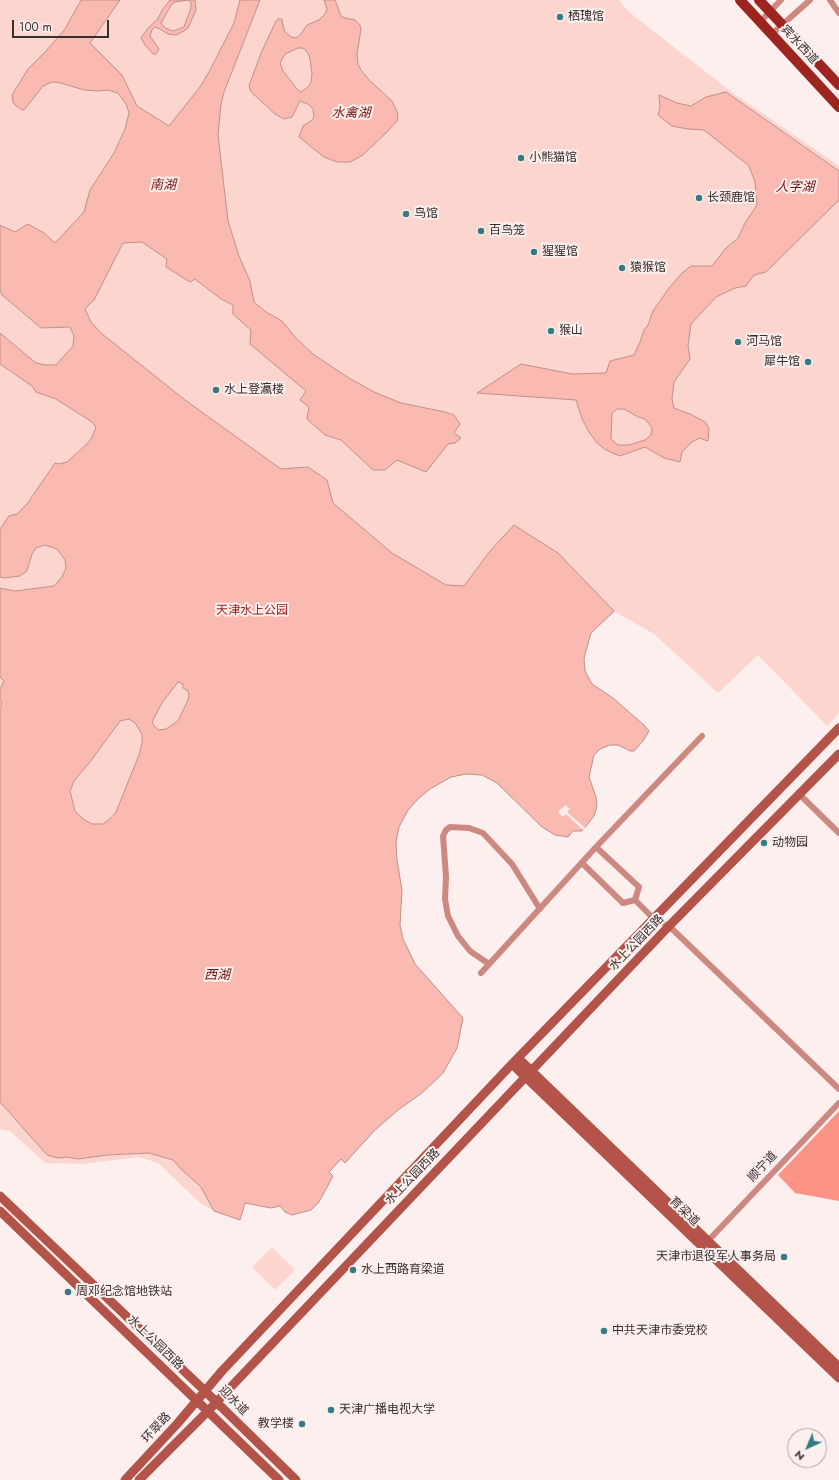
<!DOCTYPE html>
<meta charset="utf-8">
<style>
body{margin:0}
#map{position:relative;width:839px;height:1480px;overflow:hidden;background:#fdefed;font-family:Jost,sans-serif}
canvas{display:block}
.north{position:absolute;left:787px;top:1428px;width:40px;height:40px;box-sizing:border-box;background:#fdefed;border:1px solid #ada2a1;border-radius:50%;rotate:224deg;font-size:11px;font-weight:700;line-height:16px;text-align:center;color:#352f2e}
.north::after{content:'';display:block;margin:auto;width:14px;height:18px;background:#337b85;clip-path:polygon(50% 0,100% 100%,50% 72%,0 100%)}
.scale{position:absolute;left:12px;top:20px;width:97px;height:18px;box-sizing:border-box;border:2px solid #352f2e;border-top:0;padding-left:5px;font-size:12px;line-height:14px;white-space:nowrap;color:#352f2e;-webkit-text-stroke:3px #fdefed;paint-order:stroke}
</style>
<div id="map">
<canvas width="839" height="1480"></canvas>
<div class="north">N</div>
<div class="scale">100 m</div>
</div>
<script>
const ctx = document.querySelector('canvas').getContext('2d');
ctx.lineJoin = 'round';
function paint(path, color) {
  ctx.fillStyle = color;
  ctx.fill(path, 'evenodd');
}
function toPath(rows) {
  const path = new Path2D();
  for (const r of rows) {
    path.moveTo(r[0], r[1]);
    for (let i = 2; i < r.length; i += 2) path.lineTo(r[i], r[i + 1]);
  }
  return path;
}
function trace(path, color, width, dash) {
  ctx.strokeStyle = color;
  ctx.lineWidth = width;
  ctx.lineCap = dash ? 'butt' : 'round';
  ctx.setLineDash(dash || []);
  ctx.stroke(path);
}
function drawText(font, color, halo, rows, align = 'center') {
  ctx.font = font + ' Jost,"Noto Sans SC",sans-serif';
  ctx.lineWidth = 4;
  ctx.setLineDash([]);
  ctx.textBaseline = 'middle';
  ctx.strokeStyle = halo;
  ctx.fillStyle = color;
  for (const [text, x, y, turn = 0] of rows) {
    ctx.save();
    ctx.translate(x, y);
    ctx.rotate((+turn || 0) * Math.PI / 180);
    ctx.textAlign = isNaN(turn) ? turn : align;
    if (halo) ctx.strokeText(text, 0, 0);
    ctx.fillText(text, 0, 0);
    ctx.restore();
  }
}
const green = toPath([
 [0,0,619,0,629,12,733,93,839,166,839,713,827,726,758,655,718,693,654,634,615,612,591,633,584,658,585,671,592,684,649,731,643,741,634,751,630,751,618,745,610,745,600,749,594,755,589,777,596,797,597,806,594,816,582,831,573,831,568,837,555,835,542,827,497,783,482,775,466,774,451,777,430,789,419,798,408,810,399,827,396,842,397,860,402,890,400,925,403,939,415,964,463,1018,457,1048,443,1073,422,1093,398,1110,374,1131,345,1163,341,1159,329,1172,333,1176,319,1202,311,1210,292,1215,285,1212,280,1206,271,1208,245,1203,240,1220,214,1211,200,1203,158,1163,139,1157,82,1164,45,1163,10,1131,0,1129],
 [272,1247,295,1270,275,1290,252,1267]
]);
const forest = toPath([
 [839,1111,839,1201,795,1193,778,1175]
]);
const water = toPath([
 [81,0,120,0,90,43,122,75,137,106,169,126,200,87,210,70,234,23,240,0,260,0,224,92,221,104,218,135,228,221,239,256,250,281,254,302,266,312,282,321,295,337,314,355,349,378,374,392,401,403,445,412,454,415,460,424,454,433,461,438,455,443,448,444,426,472,397,460,385,470,373,470,341,440,325,435,307,419,309,407,300,400,306,391,250,344,251,330,233,314,233,305,221,299,195,279,190,282,166,267,167,259,142,242,123,243,94,300,85,309,91,322,101,333,185,400,281,469,308,467,327,480,333,503,392,553,446,585,464,586,490,551,514,525,558,553,614,611,591,633,584,658,585,671,592,684,613,698,644,725,649,731,643,741,634,751,630,751,618,745,610,745,600,749,594,755,589,777,596,797,597,806,594,816,582,831,573,831,568,837,555,835,542,827,497,783,482,775,466,774,451,777,430,789,419,798,408,810,399,827,396,842,397,860,402,890,400,925,403,939,415,964,463,1018,457,1048,443,1073,422,1093,398,1110,374,1131,345,1163,341,1159,329,1172,333,1176,319,1202,311,1210,292,1215,285,1212,280,1206,271,1208,245,1203,240,1220,214,1211,201,1187,182,1170,173,1160,149,1153,107,1155,78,1159,67,1157,58,1158,47,1155,0,1102,0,708,2,703,0,702,0,689,4,681,0,677,0,588,15,591,54,586,62,577,66,568,65,560,57,549,45,545,36,548,32,554,27,571,20,576,4,578,0,577,0,529,9,516,17,514,27,504,55,463,59,464,67,462,88,443,92,437,96,427,92,422,56,399,36,392,32,386,0,364,0,333,36,363,46,365,56,365,73,346,74,336,70,327,41,328,2,295,0,289,0,225,15,232,28,224,44,233,55,243,84,212,90,190,114,153,125,129,129,113,126,104,118,93,108,90,97,91,84,90,61,83,52,82,43,86,25,109,22,110,15,105,13,102,12,95,28,69,47,50,65,29,81,0],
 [178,682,183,684,183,688,188,691,189,696,188,700,178,721,166,729,159,730,155,727,152,722,162,703,178,682],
 [129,719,135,723,142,734,142,743,139,755,116,812,110,819,103,824,92,824,83,819,75,811,70,791,74,781,90,762,120,721,129,719],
 [170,0,195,0,196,10,188,28,184,31,176,35,168,34,160,29,155,27,152,30,150,36,159,49,156,54,153,54,145,45,141,38,148,28,157,20,163,9,170,0],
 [188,0,191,2,191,8,184,27,173,31,165,28,161,23,171,5,175,2,188,0],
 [324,0,335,0,341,16,345,18,355,20,360,25,361,29,357,54,358,64,361,70,369,80,392,101,398,114,397,121,387,132,363,155,350,162,337,162,324,157,299,137,303,126,312,120,314,117,313,109,308,104,300,101,292,117,284,119,275,114,260,100,251,92,249,86,261,53,276,21,278,19,282,19,283,26,285,32,291,37,296,38,300,35,307,25,319,20,325,14,327,9,324,0],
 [298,48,303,48,308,53,310,59,312,73,311,82,309,86,301,92,297,89,283,71,280,63,285,54,298,48],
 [726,92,839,171,839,200,766,272,754,275,746,286,735,288,716,297,691,324,688,345,690,359,674,382,672,399,674,408,690,414,705,422,709,428,708,441,699,438,692,442,682,452,680,462,664,458,645,447,620,456,606,450,597,443,589,432,582,419,576,400,477,393,521,364,572,374,606,373,610,361,634,355,640,342,644,330,648,325,653,311,669,288,682,273,691,266,712,266,726,248,738,238,745,223,757,205,755,182,749,166,704,130,688,129,672,126,658,115,660,108,659,95,677,103,691,106,706,97,726,92],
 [624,409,638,417,645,419,652,428,651,435,645,440,629,445,618,445,611,439,612,413,617,409,624,409]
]);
const pier = toPath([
 [565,805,570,809,567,812,585,828,583,830,566,814,563,817,558,812]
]);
const street = toPath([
 [830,0,839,13],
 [760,22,781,0],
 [772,34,810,0],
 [799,794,839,833],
 [596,847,639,887,635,900],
 [582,863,623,903,635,900],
 [635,900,654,919,669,926,839,1089],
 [489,964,470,951,458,936,448,916,445,899,446,877,443,836,446,830,450,827,469,828,483,833,512,864,540,909],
 [481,973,596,847,702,736],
 [706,1243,839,1103]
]);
const secondary = toPath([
 [518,1058,839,1367],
 [512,1064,839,1378],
 [0,1196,204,1390,296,1480],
 [0,1211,279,1480],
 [125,1480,177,1424,222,1371,512,1064,839,728],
 [139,1480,208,1411,669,926,839,754]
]);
const primary = toPath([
 [740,0,839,107],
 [759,0,839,85]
]);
const markers = [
 [560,17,4,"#337b85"],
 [521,158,4,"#337b85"],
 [699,198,4,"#337b85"],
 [406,214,4,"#337b85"],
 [481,231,4,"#337b85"],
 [534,252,4,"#337b85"],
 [622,268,4,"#337b85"],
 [551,331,4,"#337b85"],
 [738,342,4,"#337b85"],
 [808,362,4,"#337b85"],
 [216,390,4,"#337b85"],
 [764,843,4,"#337b85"],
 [784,1257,4,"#337b85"],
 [353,1270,4,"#337b85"],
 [68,1292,4,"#337b85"],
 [604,1331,4,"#337b85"],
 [331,1410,4,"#337b85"],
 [302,1424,4,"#337b85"]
];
const poiNames = [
 ["栖瑰馆",568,17],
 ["小熊猫馆",529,158],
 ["长颈鹿馆",707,198],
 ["鸟馆",414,214],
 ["百鸟笼",489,231],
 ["猩猩馆",542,252],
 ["猿猴馆",630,268],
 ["猴山",559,331],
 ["河马馆",746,342],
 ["犀牛馆",800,362,"right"],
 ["水上登瀛楼",224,390],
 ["动物园",772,843],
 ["天津市退役军人事务局",776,1257,"right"],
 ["水上西路育梁道",361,1270],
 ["周邓纪念馆地铁站",76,1292],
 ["中共天津市委党校",612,1331],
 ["天津广播电视大学",339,1410],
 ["教学楼",294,1424,"right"]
];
const streetNames = [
 ["宾水西道",799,45,47],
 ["水上公园西路",637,943,-46],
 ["顺宁道",763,1167,-47],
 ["水上公园西路",413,1177,-46],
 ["育梁道",684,1212,44],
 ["水上公园西路",155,1343,44],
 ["迎水道",233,1401,45],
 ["环翠路",157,1428,-48]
];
const parkNames = [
 ["天津水上公园",252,611]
];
const waterNames = [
 ["水禽湖",351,114],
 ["南湖",163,186],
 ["人字湖",795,188],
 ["西湖",217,976]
];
paint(green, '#fdd5cf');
paint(forest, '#fb9386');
paint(water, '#fabab1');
trace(water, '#bf908a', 1);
paint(pier, '#fdefed');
trace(street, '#cd8981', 6);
trace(secondary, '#b35349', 9);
trace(primary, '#9e241f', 10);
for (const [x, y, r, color] of markers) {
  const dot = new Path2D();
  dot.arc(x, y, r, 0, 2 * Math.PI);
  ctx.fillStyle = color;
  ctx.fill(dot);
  trace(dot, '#fdefed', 1.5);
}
drawText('12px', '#352f2e', '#fdefed', poiNames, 'left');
drawText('12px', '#352f2e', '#fdefed', streetNames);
drawText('12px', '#9a211d', '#fdefed', parkNames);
drawText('italic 13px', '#701512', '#fdefed', waterNames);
</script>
